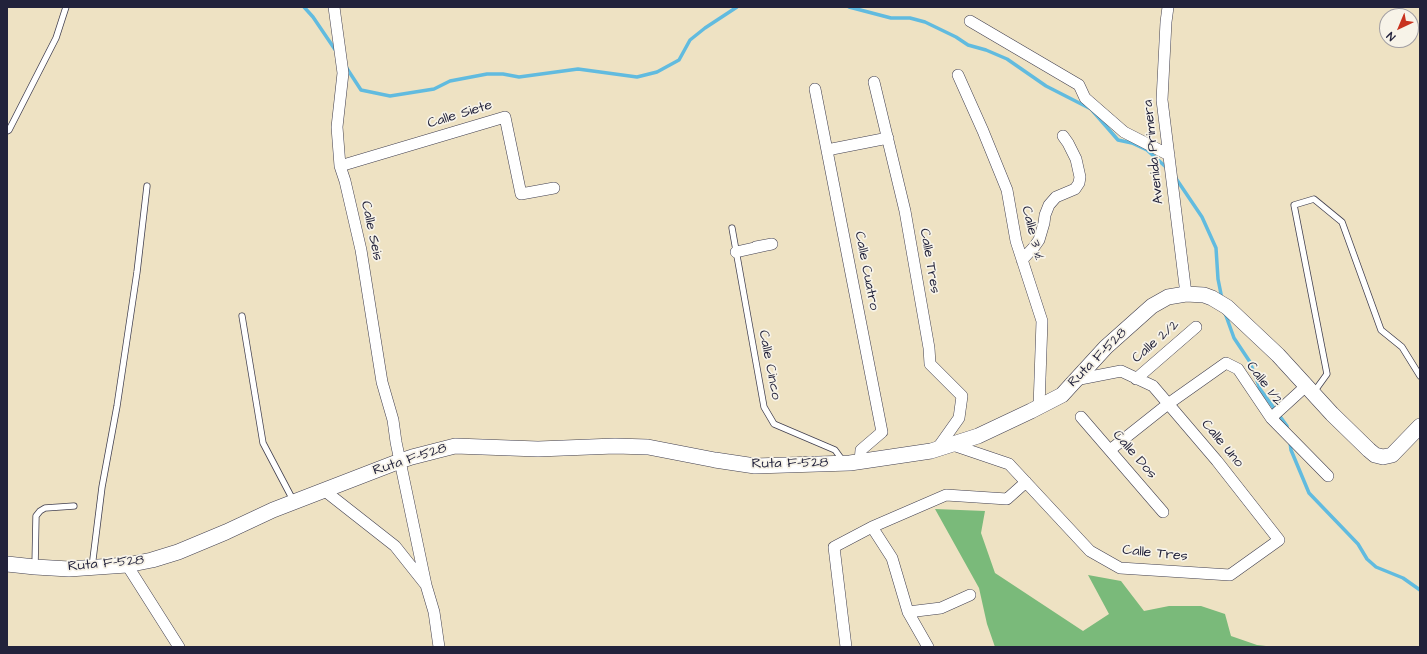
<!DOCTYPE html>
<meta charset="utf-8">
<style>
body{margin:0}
#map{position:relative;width:1427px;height:654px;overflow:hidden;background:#eee2c3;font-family:"Architects Daughter",sans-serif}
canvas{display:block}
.frame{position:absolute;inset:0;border:8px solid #22223b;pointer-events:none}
.north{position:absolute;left:1379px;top:8px;width:40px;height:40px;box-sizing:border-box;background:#f7f3e8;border:1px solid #a29fa3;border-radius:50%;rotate:224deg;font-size:11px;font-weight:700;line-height:16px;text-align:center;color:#22223b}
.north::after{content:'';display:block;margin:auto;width:14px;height:18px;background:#c8321e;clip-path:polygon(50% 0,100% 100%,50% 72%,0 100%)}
</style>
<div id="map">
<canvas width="1427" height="654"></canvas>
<div class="frame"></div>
<div class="north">N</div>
</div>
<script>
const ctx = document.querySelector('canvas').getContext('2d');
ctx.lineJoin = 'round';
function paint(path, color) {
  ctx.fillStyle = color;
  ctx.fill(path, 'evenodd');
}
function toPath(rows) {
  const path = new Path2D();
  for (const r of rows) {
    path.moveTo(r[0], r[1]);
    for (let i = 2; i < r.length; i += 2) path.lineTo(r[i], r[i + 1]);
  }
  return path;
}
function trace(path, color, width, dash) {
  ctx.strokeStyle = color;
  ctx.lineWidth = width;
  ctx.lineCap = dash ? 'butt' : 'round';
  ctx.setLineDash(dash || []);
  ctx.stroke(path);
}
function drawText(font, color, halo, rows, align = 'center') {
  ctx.font = font + ' "Architects Daughter",sans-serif';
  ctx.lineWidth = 3.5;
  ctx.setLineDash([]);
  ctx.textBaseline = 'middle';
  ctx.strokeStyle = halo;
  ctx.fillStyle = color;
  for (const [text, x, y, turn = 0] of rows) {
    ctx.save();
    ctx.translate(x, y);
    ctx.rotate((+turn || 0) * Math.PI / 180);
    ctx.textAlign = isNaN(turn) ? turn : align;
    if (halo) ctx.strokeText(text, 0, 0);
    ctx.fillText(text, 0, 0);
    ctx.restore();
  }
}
const forest = toPath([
 [935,509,985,511,981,533,995,573,1083,631,1109,614,1088,575,1121,581,1144,611,1169,606,1201,606,1225,614,1231,636,1257,645,1275,647,995,647,987,624,979,588]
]);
const stream = toPath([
 [304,7,313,17,336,51],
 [849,7,891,18,910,18,925,22,956,37,968,45,986,50,1007,59,1046,86,1091,109,1118,140,1132,143,1147,150,1167,168],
 [346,67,361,90,390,96,434,89,450,81,487,74,503,74,519,77,578,69,637,77,657,72,679,60,690,40,705,28,737,7],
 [1175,177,1202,217,1216,248,1218,279,1222,299],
 [1225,313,1234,338,1250,362,1260,389,1287,426,1287,430],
 [1290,442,1291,450,1309,493,1358,544,1367,559,1376,567,1403,578,1420,590]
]);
const lane = toPath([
 [7,131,9,130,56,38,66,7],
 [732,228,764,407,774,424,835,450,843,461],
 [242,316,263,443,293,500],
 [1314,392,1327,374,1294,205,1314,199,1342,222,1381,330,1402,347,1420,376],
 [35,566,36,516,40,511,45,508,74,506],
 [92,567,102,487,117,406,137,272,147,186]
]);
const street = toPath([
 [334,7,343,73,337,127,340,166,345,181,361,250,382,382,393,420,396,442,426,585],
 [1168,7,1166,22,1162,100,1186,294],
 [970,21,1079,85,1085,98,1124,132,1169,155],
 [958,75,983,131,1007,190,1016,241,1042,321,1039,407],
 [874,82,905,211,929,348,930,364,962,396,959,418,937,449],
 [815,89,882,432,861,450,860,461],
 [827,150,888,138],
 [340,166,505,117,521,194,554,188],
 [736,252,772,244,756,247],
 [1022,260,1034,247,1039,240,1044,223,1045,215,1049,205,1056,197,1075,189,1079,183,1080,177,1076,159,1068,143,1063,136],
 [1136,379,1196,327],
 [1081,417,1163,512],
 [1271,418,1306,386],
 [953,445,1009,464,1090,551,1120,568,1230,575,1279,540,1217,461,1153,386,1121,371,1075,380],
 [1110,450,1168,404,1226,363,1238,369,1271,418,1328,476],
 [325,491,395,546,426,585,434,612,439,647],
 [127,565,179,647],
 [908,612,941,608,970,595],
 [846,647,834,547,872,527],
 [928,647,908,612,892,558,872,527,946,495,1007,499,1026,482]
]);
const secondary = toPath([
 [7,564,35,567,69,569,127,565,152,560,178,552,226,532,273,510,400,461,412,457,455,446,538,449,615,446,648,447,715,460,755,466,850,463,931,451,978,436,1031,411,1062,395,1106,347,1152,306,1168,297,1186,294,1204,295,1212,298,1227,307,1278,355,1332,414,1369,450,1375,455,1383,457,1392,455,1420,426]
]);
const streetNames = [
 ["Calle Siete",460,115,-17],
 ["Avenida Primera",1154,152,-96],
 ["Calle Seis",371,231,78],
 ["Calle 3 ½",1032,234,76],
 ["Calle Tres",929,261,80],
 ["Calle Cuatro",866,271,79],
 ["Calle 2/2",1156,342,-41],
 ["Ruta F-528",1098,358,-45],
 ["Calle Cinco",769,365,79],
 ["Calle 1/2",1264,384,53],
 ["Calle Uno",1222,444,50],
 ["Calle Dos",1134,455,49],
 ["Ruta F-528",410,460,-18],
 ["Ruta F-528",790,464,-1],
 ["Calle Tres",1155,554,6],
 ["Ruta F-528",106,564,-5]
];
paint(forest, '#7aba7a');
trace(stream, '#61bbdf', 3.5);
trace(lane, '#413f4f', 7);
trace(street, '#413f4f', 12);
trace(secondary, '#413f4f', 16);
trace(lane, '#fff', 5.5);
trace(street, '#fff', 11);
trace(secondary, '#fff', 15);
drawText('14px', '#22223b', '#f7f3e8', streetNames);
</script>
